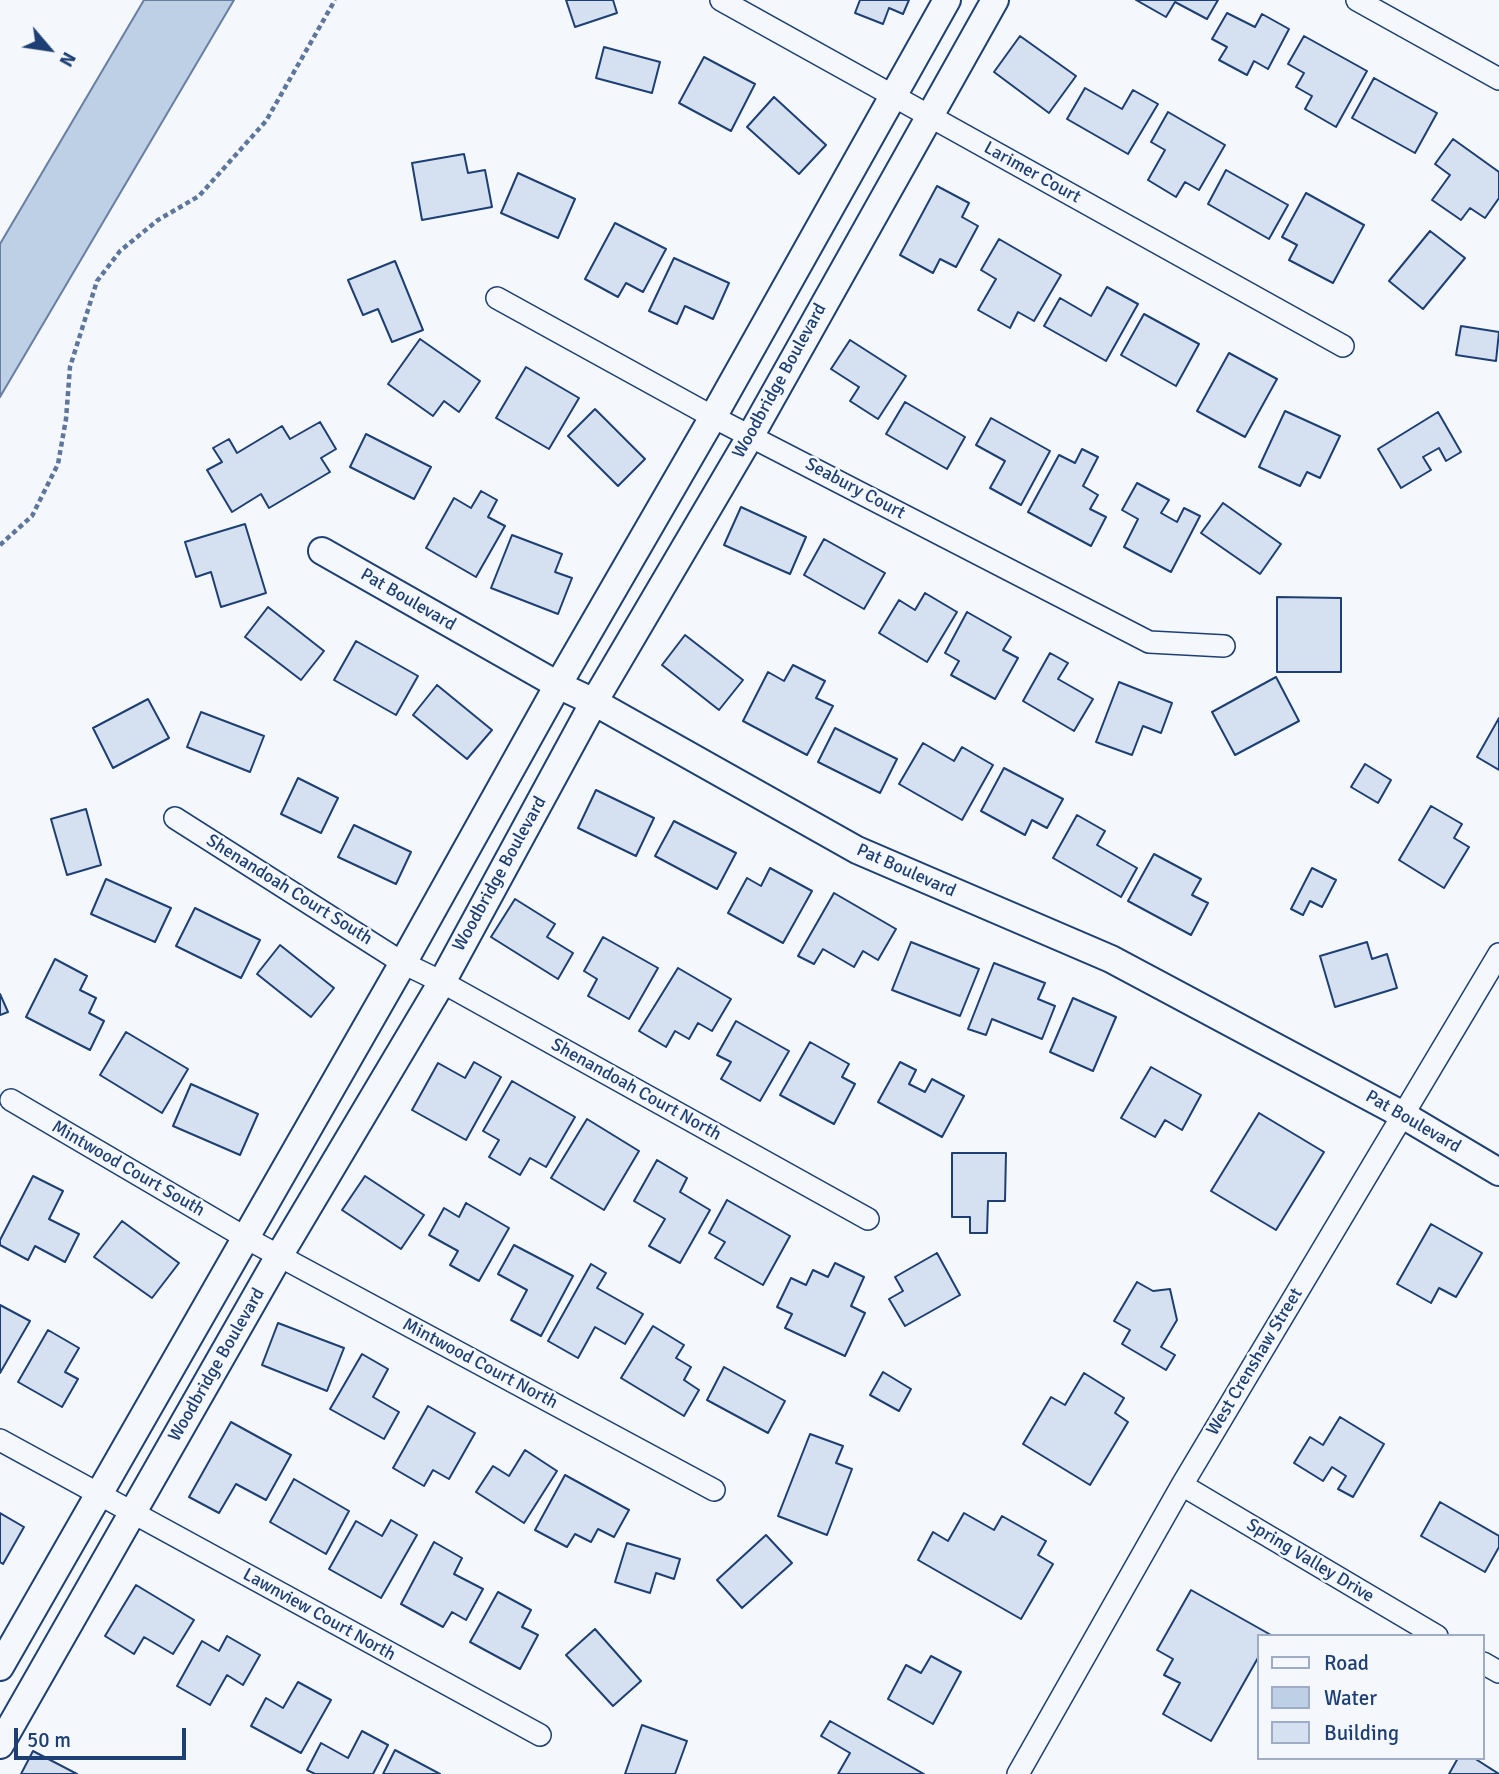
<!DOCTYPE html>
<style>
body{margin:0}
#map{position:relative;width:1499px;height:1774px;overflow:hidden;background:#f4f7fb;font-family:Signika,sans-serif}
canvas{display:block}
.legend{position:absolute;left:1257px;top:1634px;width:228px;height:126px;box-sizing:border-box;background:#f4f7fb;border:2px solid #9eadc5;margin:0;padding:9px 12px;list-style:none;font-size:21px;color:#1d3f73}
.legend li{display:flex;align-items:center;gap:14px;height:35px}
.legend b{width:35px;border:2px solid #9eadc5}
.north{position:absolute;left:14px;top:14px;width:70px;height:70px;-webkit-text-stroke:5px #f4f7fb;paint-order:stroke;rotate:119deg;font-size:19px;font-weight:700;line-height:28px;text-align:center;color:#1d3f73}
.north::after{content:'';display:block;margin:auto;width:24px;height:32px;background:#1d3f73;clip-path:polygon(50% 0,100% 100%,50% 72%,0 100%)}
.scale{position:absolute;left:14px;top:1728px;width:172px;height:32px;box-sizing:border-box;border:4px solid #1d3f73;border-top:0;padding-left:9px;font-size:21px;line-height:24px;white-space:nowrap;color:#1d3f73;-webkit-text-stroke:5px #f4f7fb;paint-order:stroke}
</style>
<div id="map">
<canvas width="1499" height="1774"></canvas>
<ul class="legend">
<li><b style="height:9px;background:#f4f7fb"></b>Road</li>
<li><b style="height:19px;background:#bed0e5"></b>Water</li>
<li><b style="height:19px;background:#d5e0f0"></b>Building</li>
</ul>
<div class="north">N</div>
<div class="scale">50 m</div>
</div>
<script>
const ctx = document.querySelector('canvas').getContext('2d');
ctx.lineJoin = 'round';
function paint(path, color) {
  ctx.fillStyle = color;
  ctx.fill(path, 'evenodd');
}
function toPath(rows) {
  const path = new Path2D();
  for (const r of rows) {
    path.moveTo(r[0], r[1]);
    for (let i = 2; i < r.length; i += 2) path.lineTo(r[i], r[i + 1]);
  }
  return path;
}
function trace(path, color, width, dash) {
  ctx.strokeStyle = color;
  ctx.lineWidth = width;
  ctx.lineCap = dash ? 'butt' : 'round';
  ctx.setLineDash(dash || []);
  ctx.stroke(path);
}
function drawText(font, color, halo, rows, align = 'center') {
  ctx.font = font + ' Signika,sans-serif';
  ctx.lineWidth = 5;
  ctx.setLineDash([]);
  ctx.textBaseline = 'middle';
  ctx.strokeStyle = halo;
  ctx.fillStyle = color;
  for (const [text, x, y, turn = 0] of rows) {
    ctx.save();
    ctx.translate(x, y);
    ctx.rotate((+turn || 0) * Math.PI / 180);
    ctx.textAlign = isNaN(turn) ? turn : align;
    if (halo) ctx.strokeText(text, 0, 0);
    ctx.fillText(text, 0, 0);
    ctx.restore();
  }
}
const water = toPath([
 [144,0,234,0,0,397,0,244,144,0]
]);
const building = toPath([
 [566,0,613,0,617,13,575,27,566,0],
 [860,0,909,0,903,14,889,8,883,24,855,13,860,0],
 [1136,0,1218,0,1207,19,1175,2,1166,17,1136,0],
 [1227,13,1255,27,1262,14,1289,29,1268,69,1254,61,1247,75,1219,60,1227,47,1212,39,1227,13],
 [1020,36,1076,76,1049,113,994,72,1020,36],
 [1304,36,1367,71,1336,127,1305,109,1312,96,1296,87,1304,73,1288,64,1304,36],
 [604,47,660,62,652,93,596,78,604,47],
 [704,57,755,84,731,131,679,103,704,57],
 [1374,78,1437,113,1415,153,1352,118,1374,78],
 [1085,88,1122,109,1133,90,1158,104,1128,154,1067,119,1085,88],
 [774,97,826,145,799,174,747,127,774,97],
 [1168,112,1225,145,1199,190,1185,182,1176,197,1148,180,1165,150,1151,142,1168,112],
 [1453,139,1499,172,1499,198,1485,218,1470,208,1461,220,1432,200,1450,175,1435,164,1453,139],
 [464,154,468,173,485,170,492,207,422,220,412,163,464,154],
 [1226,170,1288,205,1269,239,1208,204,1226,170],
 [518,173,575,199,558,238,501,213,518,173],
 [937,186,969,203,962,217,978,226,956,267,940,259,933,273,900,255,937,186],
 [1306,193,1364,225,1333,283,1289,260,1297,245,1282,237,1306,193],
 [615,223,666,249,643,292,626,283,618,297,585,279,615,223],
 [1430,231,1465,258,1423,309,1389,281,1430,231],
 [999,239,1061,275,1034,321,1018,312,1010,328,978,310,996,279,981,270,999,239],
 [674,258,729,283,713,319,685,306,677,324,649,311,674,258],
 [395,261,423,330,392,342,378,309,363,315,348,280,395,261],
 [1107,287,1138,304,1106,361,1044,326,1060,298,1091,316,1107,287],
 [1144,314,1199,344,1176,386,1121,355,1144,314],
 [1461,326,1499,332,1496,361,1456,355,1461,326],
 [420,339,480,381,459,412,444,401,433,416,388,384,420,339],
 [850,340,906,376,878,419,850,401,859,387,831,369,850,340],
 [1229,353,1277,379,1245,437,1197,411,1229,353],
 [526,367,579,398,549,449,496,418,526,367],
 [905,402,965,437,947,469,886,434,905,402],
 [595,409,645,459,618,486,568,436,595,409],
 [1285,411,1340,436,1320,478,1307,472,1300,486,1259,467,1285,411],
 [1438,412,1461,452,1446,461,1439,448,1423,457,1431,470,1401,488,1378,449,1438,412],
 [991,418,1050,451,1021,505,990,488,1005,461,976,445,991,418],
 [320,422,336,449,321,458,330,472,269,508,261,494,232,512,207,470,222,462,213,448,229,439,237,453,282,426,290,439,320,422],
 [366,434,431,467,414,499,350,467,366,434],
 [1082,449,1098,457,1083,486,1098,495,1090,509,1106,517,1091,546,1028,512,1059,455,1075,463,1082,449],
 [1137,483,1169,500,1161,513,1177,522,1184,508,1200,516,1171,572,1124,547,1138,519,1122,510,1137,483],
 [481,491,497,500,488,517,505,526,476,577,426,548,454,498,471,508,481,491],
 [1223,503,1281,544,1260,574,1201,533,1223,503],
 [741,507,806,537,790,574,724,545,741,507],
 [245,524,266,593,221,607,211,572,196,577,185,542,245,524],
 [512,535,562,554,555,572,572,578,558,614,491,588,512,535],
 [824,539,885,573,864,609,804,575,824,539],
 [925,593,957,612,927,662,879,633,899,600,915,610,925,593],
 [1277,597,1341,598,1341,672,1277,672,1277,597],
 [268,607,324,651,301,680,245,637,268,607],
 [967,612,1011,637,1003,650,1018,658,995,699,951,675,959,661,945,653,967,612],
 [685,635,743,680,719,710,662,665,685,635],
 [356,641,418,676,396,715,334,680,356,641],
 [1050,653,1068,663,1058,679,1093,699,1074,731,1023,701,1050,653],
 [793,665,825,681,816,698,833,706,807,755,743,721,768,672,784,681,793,665],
 [1276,677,1299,721,1235,755,1212,712,1276,677],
 [1119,682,1172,703,1161,733,1143,726,1132,755,1096,742,1119,682],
 [437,685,492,730,467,759,413,715,437,685],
 [148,699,169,738,113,768,93,728,148,699],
 [201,712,264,736,250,772,187,747,201,712],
 [1499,718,1499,770,1477,757,1499,718],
 [835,728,897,759,880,793,818,762,835,728],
 [923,743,954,761,962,747,993,765,962,820,899,784,923,743],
 [1365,764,1391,780,1378,803,1351,787,1365,764],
 [1004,768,1063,799,1047,828,1032,820,1025,835,981,811,1004,768],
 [298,778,338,798,321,833,281,814,298,778],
 [596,790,654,818,636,856,578,828,596,790],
 [1431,806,1462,824,1454,838,1469,847,1444,888,1399,860,1431,806],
 [86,809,101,865,67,875,51,819,86,809],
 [1077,815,1105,831,1097,845,1137,868,1121,897,1053,858,1077,815],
 [674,821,736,853,717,889,655,856,674,821],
 [354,825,411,852,396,884,338,857,354,825],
 [1154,854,1201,879,1192,895,1208,903,1191,935,1128,901,1154,854],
 [770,868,812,891,783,943,728,913,747,878,761,886,770,868],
 [1312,868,1336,880,1322,907,1310,901,1303,915,1291,909,1312,868],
 [106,879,171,908,155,942,91,914,106,879],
 [834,893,896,929,878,960,863,951,854,967,823,949,814,964,798,956,834,893],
 [515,899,555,924,547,937,573,953,558,979,491,937,515,899],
 [195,908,260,940,241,978,176,946,195,908],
 [603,937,658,968,629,1019,588,996,597,979,584,971,603,937],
 [911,942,979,969,960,1016,892,990,911,942],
 [1367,942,1372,959,1387,954,1397,988,1335,1007,1320,956,1367,942],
 [280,945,334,988,311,1017,257,974,280,945],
 [55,959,87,976,80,990,96,998,89,1013,104,1021,90,1050,26,1017,55,959],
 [994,963,1045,983,1038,999,1055,1006,1042,1039,992,1019,986,1035,968,1029,994,963],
 [678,968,731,999,712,1031,698,1023,689,1039,675,1031,666,1047,639,1031,678,968],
 [0,994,8,1012,0,1015,0,994],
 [1073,998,1116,1017,1093,1071,1050,1052,1073,998],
 [736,1021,789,1051,760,1101,721,1079,731,1062,717,1055,736,1021],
 [126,1032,188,1069,162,1113,100,1075,126,1032],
 [810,1042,849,1064,842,1077,855,1084,834,1124,780,1095,810,1042],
 [474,1062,501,1077,466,1140,412,1110,438,1063,465,1078,474,1062],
 [900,1062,916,1070,909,1084,925,1092,932,1079,964,1096,942,1137,878,1102,900,1062],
 [1151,1067,1201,1095,1182,1130,1165,1120,1155,1137,1121,1118,1151,1067],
 [512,1081,575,1117,546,1167,530,1158,520,1175,489,1157,499,1140,483,1131,512,1081],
 [191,1084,258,1114,240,1155,173,1126,191,1084],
 [1259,1113,1324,1152,1276,1230,1211,1191,1259,1113],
 [587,1119,639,1151,604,1210,551,1178,587,1119],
 [952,1153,1006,1153,1005,1201,988,1201,987,1233,970,1233,970,1217,952,1217,952,1153],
 [657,1160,687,1178,680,1192,710,1210,680,1263,649,1246,665,1219,634,1201,657,1160],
 [33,1176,63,1191,49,1219,79,1234,65,1262,35,1246,28,1260,0,1245,0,1240,33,1176],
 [365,1176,424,1215,401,1249,342,1210,365,1176],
 [727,1200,790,1236,763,1285,715,1258,725,1242,709,1233,727,1200],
 [466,1203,509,1228,479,1281,450,1265,458,1251,429,1235,444,1208,459,1217,466,1203],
 [122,1221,179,1263,152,1298,94,1257,122,1221],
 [1431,1224,1482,1253,1456,1297,1439,1288,1431,1303,1397,1284,1431,1224],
 [514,1245,573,1276,541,1336,511,1320,527,1290,498,1274,514,1245],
 [937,1253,960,1295,905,1326,889,1299,903,1291,895,1277,937,1253],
 [835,1263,864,1277,851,1306,865,1313,845,1356,785,1328,792,1314,777,1307,791,1278,806,1285,813,1270,828,1277,835,1263],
 [591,1264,606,1273,597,1288,643,1314,625,1344,595,1327,578,1358,548,1341,591,1264],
 [1137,1282,1153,1291,1170,1289,1177,1320,1161,1347,1175,1355,1166,1370,1122,1344,1130,1330,1114,1321,1137,1282],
 [0,1305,30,1321,0,1373,0,1305],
 [278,1323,344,1348,327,1391,262,1365,278,1323],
 [653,1326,684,1345,676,1358,691,1367,684,1380,699,1390,684,1416,621,1378,653,1326],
 [48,1330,79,1348,65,1372,78,1379,62,1407,18,1382,48,1330],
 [362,1354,388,1369,373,1397,399,1412,384,1439,330,1409,362,1354],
 [724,1367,785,1401,768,1433,707,1400,724,1367],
 [883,1372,911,1389,899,1411,870,1395,883,1372],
 [1084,1373,1124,1398,1115,1413,1128,1422,1090,1485,1023,1444,1051,1397,1065,1405,1084,1373],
 [428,1406,475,1433,449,1479,433,1470,424,1486,393,1468,428,1406],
 [1340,1417,1384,1444,1353,1497,1338,1489,1346,1476,1332,1467,1323,1481,1294,1463,1310,1437,1323,1445,1340,1417],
 [231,1422,291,1455,266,1500,236,1484,219,1513,189,1497,231,1422],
 [810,1434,843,1446,836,1463,852,1469,827,1535,778,1516,810,1434],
 [525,1450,557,1471,524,1523,476,1492,493,1466,509,1476,525,1450],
 [565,1475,629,1510,614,1537,598,1529,591,1542,575,1534,567,1547,535,1530,565,1475],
 [294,1479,349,1511,326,1554,270,1522,294,1479],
 [1440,1502,1499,1536,1499,1547,1485,1572,1421,1536,1440,1502],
 [0,1513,24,1527,3,1564,0,1562,0,1513],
 [964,1513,994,1530,1002,1516,1046,1541,1038,1555,1053,1564,1021,1619,918,1560,933,1532,948,1541,964,1513],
 [391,1520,417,1535,381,1598,329,1569,356,1521,382,1536,391,1520],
 [766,1535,792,1563,742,1608,717,1580,766,1535],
 [434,1542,462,1558,454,1574,483,1589,466,1620,452,1612,443,1627,401,1604,434,1542],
 [627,1543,680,1559,674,1579,656,1573,650,1593,615,1582,627,1543],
 [136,1585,194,1620,173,1654,144,1637,134,1654,105,1636,136,1585],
 [1191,1590,1271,1635,1259,1636,1259,1656,1211,1741,1163,1714,1180,1683,1164,1675,1173,1659,1157,1650,1191,1590],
 [498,1592,531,1610,522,1627,538,1635,520,1669,470,1642,498,1592],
 [595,1629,641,1681,613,1706,566,1655,595,1629],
 [227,1636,260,1655,243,1685,227,1675,210,1705,177,1686,202,1641,219,1651,227,1636],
 [931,1656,961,1672,933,1724,888,1699,906,1665,921,1673,931,1656],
 [298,1682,331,1700,301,1753,251,1726,266,1698,283,1708,298,1682],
 [830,1721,924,1774,838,1774,850,1753,821,1736,830,1721],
 [642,1725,687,1741,675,1774,625,1774,642,1725],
 [362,1731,388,1745,373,1774,315,1774,307,1770,321,1743,348,1758,362,1731],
 [395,1750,440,1774,383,1774,395,1750],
 [33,1751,77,1774,21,1774,33,1751],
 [1458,1758,1474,1758,1499,1774,1449,1774,1458,1758]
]);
const path = toPath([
 [0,545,32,516,58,464,66,419,70,367,97,281,120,251,158,220,199,196,266,121,335,0]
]);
const minor = toPath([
 [721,0,1343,346],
 [1357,0,1499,79],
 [497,298,713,417,1149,642,1224,646],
 [175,818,403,963,442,982,868,1219],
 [11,1100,246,1238,714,1490],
 [0,1440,540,1735],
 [1182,1485,1437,1636],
 [1483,1663,1499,1672],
 [1018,1774,1182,1485,1499,954]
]);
const tertiary = toPath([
 [322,551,558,685,594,702,857,850,1111,959,1403,1115,1499,1172],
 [0,1667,403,963,558,685,713,417,947,0],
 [0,1745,279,1256,442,982,594,702,751,435,995,0]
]);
const streetNames = [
 ["Larimer Court",1032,173,29],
 ["Woodbridge Boulevard",780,381,-61],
 ["Seabury Court",855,489,28],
 ["Pat Boulevard",408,600,30],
 ["Pat Boulevard",906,871,24],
 ["Woodbridge Boulevard",500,874,-61],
 ["Shenandoah Court South",289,890,32],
 ["Shenandoah Court North",636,1090,29],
 ["Pat Boulevard",1413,1122,30],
 ["Mintwood Court South",128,1169,30],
 ["West Crenshaw Street",1255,1362,-59],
 ["Mintwood Court North",480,1364,28],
 ["Woodbridge Boulevard",217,1365,-60],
 ["Spring Valley Drive",1310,1561,31],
 ["Lawnview Court North",319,1615,29]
];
paint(water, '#bed0e5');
trace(water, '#687fa3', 2);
paint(building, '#d5e0f0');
trace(building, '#1d3f73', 2);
trace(minor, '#1d3f73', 24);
trace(tertiary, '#1d3f73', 30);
trace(path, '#5e769c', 4.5, [5, 3.5]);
trace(minor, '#f4f7fb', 21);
trace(tertiary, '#f4f7fb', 26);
drawText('18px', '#1d3f73', '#f4f7fb', streetNames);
</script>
